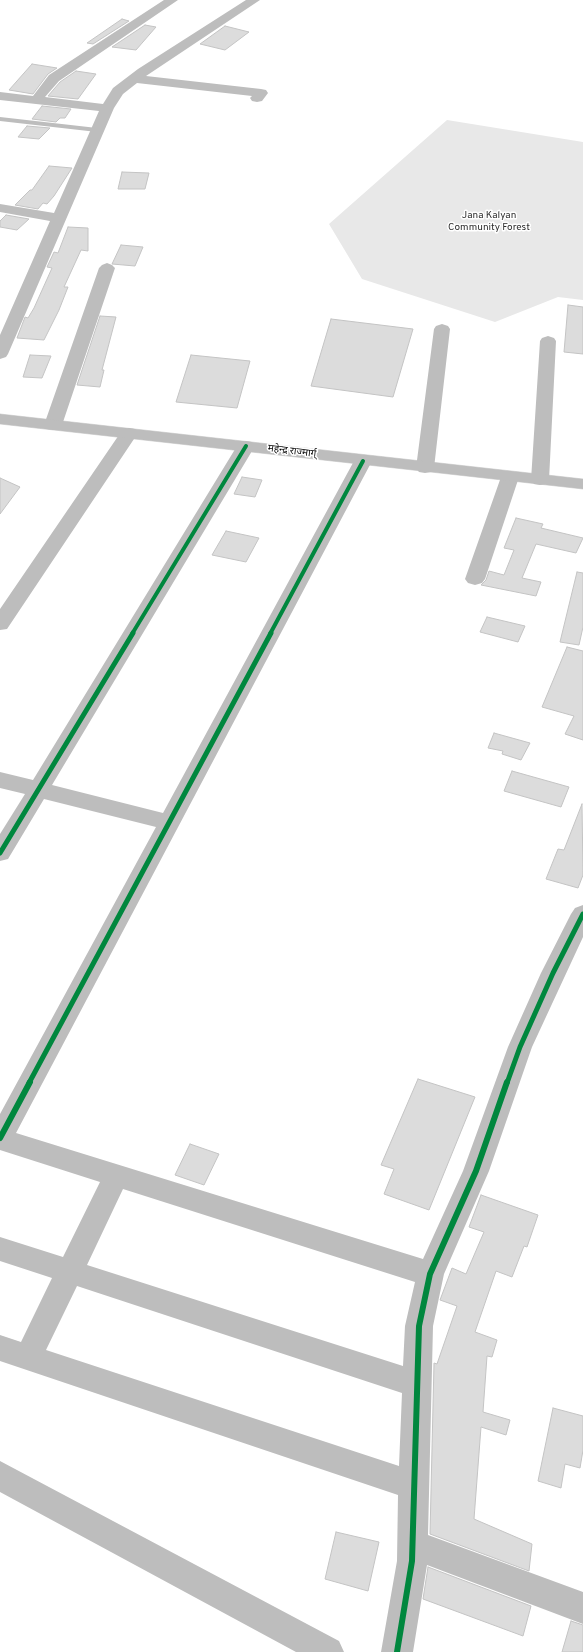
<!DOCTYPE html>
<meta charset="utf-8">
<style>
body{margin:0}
canvas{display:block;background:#fff}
</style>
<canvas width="583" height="1652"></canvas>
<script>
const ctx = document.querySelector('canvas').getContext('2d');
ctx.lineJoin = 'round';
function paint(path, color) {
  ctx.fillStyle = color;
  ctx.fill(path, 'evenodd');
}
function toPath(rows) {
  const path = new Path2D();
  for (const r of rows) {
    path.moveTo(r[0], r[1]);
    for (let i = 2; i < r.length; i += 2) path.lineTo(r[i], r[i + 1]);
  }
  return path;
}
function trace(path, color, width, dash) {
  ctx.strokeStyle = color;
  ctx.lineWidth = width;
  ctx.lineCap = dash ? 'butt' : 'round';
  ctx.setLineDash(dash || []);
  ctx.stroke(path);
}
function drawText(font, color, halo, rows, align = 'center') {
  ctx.font = font + ' Overpass,"Noto Sans Devanagari",sans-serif';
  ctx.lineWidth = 3;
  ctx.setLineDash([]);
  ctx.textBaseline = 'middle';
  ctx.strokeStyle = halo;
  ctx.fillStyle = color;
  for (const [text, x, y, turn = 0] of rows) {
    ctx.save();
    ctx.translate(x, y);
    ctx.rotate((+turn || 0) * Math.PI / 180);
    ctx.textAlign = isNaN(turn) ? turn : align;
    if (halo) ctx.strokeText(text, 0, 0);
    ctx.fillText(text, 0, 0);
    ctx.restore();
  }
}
const green = toPath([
 [447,120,583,142,583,300,558,297,495,322,362,279,329,224]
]);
const building = toPath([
 [122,19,129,21,93,44,87,43,122,19],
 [145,25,156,27,136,50,112,47,145,25],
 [225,26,249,32,225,50,200,44,225,26],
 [32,64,57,68,48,74,33,94,9,90,32,64],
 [76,71,96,74,78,99,48,96,60,82,76,71],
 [42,106,71,109,65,118,60,118,56,122,32,119,42,106],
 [27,126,50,128,39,139,18,137,27,126],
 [49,166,72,168,54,196,47,204,43,203,38,209,15,205,30,190,32,190,49,166],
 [122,172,149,173,145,189,118,189,122,172],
 [6,215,29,219,17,230,0,227,0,221,6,215],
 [68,227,88,228,88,251,81,250,64,287,68,287,59,310,44,340,17,338,25,317,28,318,34,308,52,268,47,267,54,252,58,253,68,227],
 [121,245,143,247,135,266,112,264,121,245],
 [568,305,583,307,583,354,564,352,568,305],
 [100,316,116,317,102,370,104,370,100,387,77,385,100,316],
 [331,319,413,329,393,397,311,386,331,319],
 [30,355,51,356,42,378,23,377,30,355],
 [191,355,250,361,237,408,176,402,191,355],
 [242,477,262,480,255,497,234,494,242,477],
 [0,478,20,487,0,514,0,478],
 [516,518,543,524,541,528,583,538,576,553,536,544,522,578,541,582,536,596,481,585,486,580,489,571,504,575,514,550,504,548,516,518],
 [226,531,259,538,246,562,212,555,226,531],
 [577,572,583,573,583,627,579,645,560,642,577,572],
 [487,617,525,626,518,642,480,632,487,617],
 [567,647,583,651,583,740,565,734,574,716,542,707,567,647],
 [494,733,530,743,521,760,502,754,503,751,488,748,494,733],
 [512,771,569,787,561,807,504,791,512,771],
 [582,804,583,875,578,888,546,879,558,849,564,850,582,804],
 [418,1079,475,1097,429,1210,384,1194,394,1169,381,1165,418,1079],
 [190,1144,219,1154,204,1185,175,1175,190,1144],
 [481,1195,538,1215,527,1247,524,1246,512,1277,496,1271,475,1332,497,1340,492,1357,487,1356,483,1412,510,1420,506,1435,481,1427,474,1519,532,1544,529,1571,430,1534,434,1363,437,1364,457,1306,440,1300,452,1268,466,1274,484,1232,469,1227,481,1195],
 [553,1408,583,1416,583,1450,580,1468,565,1464,561,1488,538,1481,553,1408],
 [336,1532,379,1542,368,1591,325,1579,336,1532],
 [428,1567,531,1606,523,1636,423,1599,428,1567],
 [571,1621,583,1625,583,1652,562,1652,571,1621]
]);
const lane = toPath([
 [0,117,97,128,100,130,97,132,0,121,0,117]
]);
const street = toPath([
 [164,0,178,0,59,81,45,97,103,104,113,88,138,69,246,0,260,0,146,76,261,89,266,90,268,93,262,101,257,102,252,101,250,98,252,96,137,83,123,94,114,108,8,354,6,357,0,359,0,335,50,221,0,212,0,204,54,213,99,111,0,100,0,92,33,96,49,75,164,0],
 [107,263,112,265,115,268,62,425,59,429,53,430,47,429,44,425,99,268,102,265,107,263],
 [442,324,448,326,450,329,434,468,431,472,425,473,419,472,416,468,434,329,436,326,442,324],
 [548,336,554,338,556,341,549,480,546,484,540,485,534,484,531,480,540,341,542,338,548,336],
 [129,428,135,429,138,433,7,629,0,630,0,609,123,429,129,428],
 [246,441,252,442,255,446,52,785,163,813,354,461,357,457,363,456,369,457,372,461,16,1133,423,1259,463,1171,508,1047,541,973,571,914,575,908,583,905,583,937,532,1047,489,1171,444,1274,433,1326,428,1535,583,1592,583,1624,427,1565,413,1652,381,1652,397,1561,398,1495,0,1361,0,1335,21,1342,52,1278,0,1261,0,1237,63,1257,100,1182,0,1150,0,1114,156,827,44,799,8,859,0,861,0,834,25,794,0,788,0,772,33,780,237,446,240,442,246,441],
 [123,1189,415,1282,405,1326,403,1366,87,1265,123,1189],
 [77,1286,402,1393,399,1466,46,1350,77,1286],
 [510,472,516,473,519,477,485,579,482,583,475,585,468,583,465,579,501,477,504,473,510,472],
 [0,1461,339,1641,344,1652,296,1652,0,1492,0,1461]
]);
const highway = toPath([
 [0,414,583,479,583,489,0,424,0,414]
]);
const cyclewayFar2 = toPath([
 [132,634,246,446],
 [270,634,363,461]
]);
const cyclewayFar1 = toPath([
 [0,853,133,633],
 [29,1083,271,633],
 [507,1083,520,1047,553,973,583,914]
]);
const cycleway = toPath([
 [0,1138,30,1082],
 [397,1652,412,1561,419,1326,430,1274,476,1171,507,1082]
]);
const farParknames = [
 ["Jana Kalyan",489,216],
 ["Community Forest",489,228]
];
const farStreetnames = [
 ["महेन्द्र राज्मार्ग्",292,452,7]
];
paint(green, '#e8e8e8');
paint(building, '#dcdcdc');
trace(building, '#c4c4c4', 1);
trace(highway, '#dbdbdb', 1);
paint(lane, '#bdbdbd');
paint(street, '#bdbdbd');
paint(highway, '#bdbdbd');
trace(cyclewayFar2, '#00873e', 4);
trace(cyclewayFar1, '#00873e', 5);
trace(cycleway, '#00873e', 6);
drawText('10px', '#2d2d2d', '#fff', farParknames);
drawText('10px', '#000', '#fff', farStreetnames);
</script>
